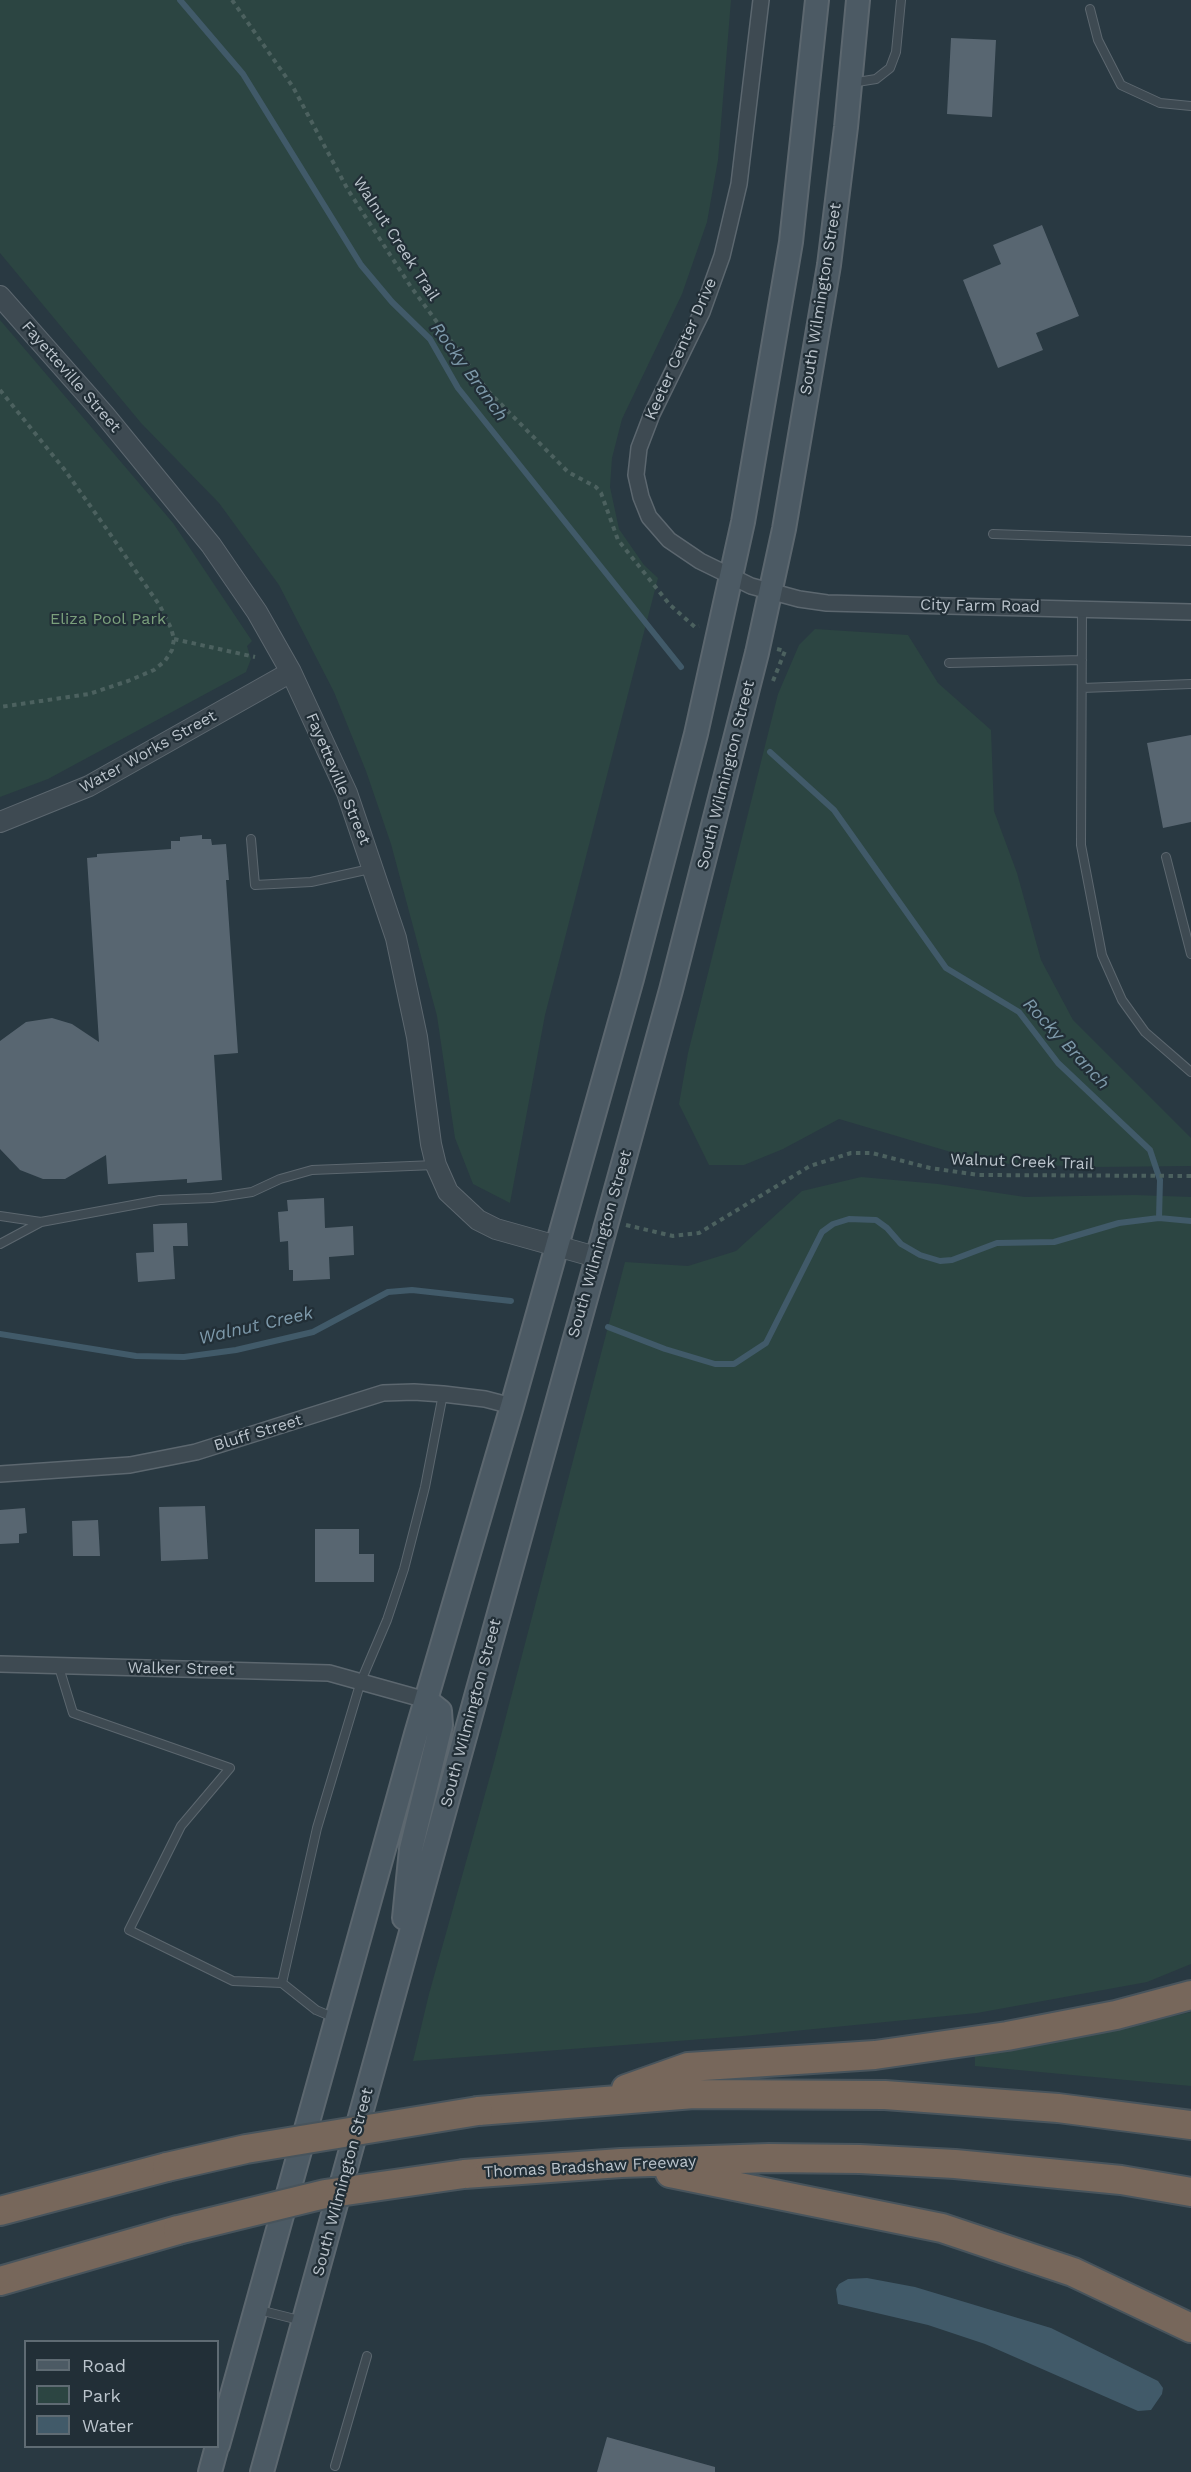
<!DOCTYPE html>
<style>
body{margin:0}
#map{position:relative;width:1191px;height:2472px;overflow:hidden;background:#293942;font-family:"Work Sans",sans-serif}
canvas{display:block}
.legend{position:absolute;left:24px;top:2340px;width:195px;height:108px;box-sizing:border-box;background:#222f37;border:2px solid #5f6b73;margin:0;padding:8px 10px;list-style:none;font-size:18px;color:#bbc4cc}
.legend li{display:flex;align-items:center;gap:12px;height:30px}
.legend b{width:30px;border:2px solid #5f6b73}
</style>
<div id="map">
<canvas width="1191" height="2472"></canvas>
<ul class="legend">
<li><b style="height:8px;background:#4c5a64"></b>Road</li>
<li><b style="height:16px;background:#2c4542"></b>Park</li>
<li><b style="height:16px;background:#415a69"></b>Water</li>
</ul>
</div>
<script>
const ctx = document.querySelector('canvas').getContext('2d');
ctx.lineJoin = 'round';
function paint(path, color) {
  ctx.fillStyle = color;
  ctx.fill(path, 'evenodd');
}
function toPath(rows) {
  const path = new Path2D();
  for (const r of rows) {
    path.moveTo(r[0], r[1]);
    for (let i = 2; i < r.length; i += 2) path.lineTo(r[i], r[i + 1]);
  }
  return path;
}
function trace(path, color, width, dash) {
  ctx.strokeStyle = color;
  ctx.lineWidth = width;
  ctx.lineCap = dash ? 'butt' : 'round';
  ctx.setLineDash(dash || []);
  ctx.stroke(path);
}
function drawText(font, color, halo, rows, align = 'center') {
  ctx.font = font + ' "Work Sans",sans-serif';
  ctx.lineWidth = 4.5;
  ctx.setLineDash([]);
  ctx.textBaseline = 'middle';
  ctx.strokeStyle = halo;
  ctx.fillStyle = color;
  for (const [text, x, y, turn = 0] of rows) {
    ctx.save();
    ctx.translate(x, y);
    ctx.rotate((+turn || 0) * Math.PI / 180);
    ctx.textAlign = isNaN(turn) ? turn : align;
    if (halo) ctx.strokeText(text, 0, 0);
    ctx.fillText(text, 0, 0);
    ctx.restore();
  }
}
const green = toPath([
 [0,0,731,0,718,160,707,222,682,294,622,419,612,458,610,487,619,529,644,565,658,578,545,1015,510,1203,473,1184,455,1138,437,1016,391,844,366,771,334,692,279,585,219,503,141,423,0,253],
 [0,320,173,523,252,641,247,646,251,659,246,672,48,779,0,797],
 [815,629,908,635,938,683,991,730,994,811,1017,873,1041,960,1073,1020,1191,1138,1191,1166,1097,1167,988,1163,839,1119,783,1149,744,1165,709,1165,679,1104,688,1053,778,694,799,645],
 [861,1177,938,1184,1025,1197,1134,1195,1191,1197,1191,1964,1147,1982,977,2013,743,2036,413,2061,429,1994,494,1762,625,1262,688,1266,736,1251,802,1191],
 [1191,2012,1191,2086,975,2066,975,2054,1105,2032]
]);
const water = toPath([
 [867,2278,915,2287,1051,2328,1158,2381,1163,2388,1162,2394,1151,2410,1138,2411,985,2344,928,2325,838,2304,836,2289,839,2284,848,2279]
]);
const stream = toPath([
 [180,0,243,74,361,265,392,302,430,339,458,388,681,667],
 [770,752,834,810,946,968,1019,1012,1058,1063,1150,1150,1160,1180,1159,1218],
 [608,1327,665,1349,715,1364,734,1364,766,1343,822,1232,833,1224,849,1219,876,1220,887,1228,901,1244,920,1255,940,1261,952,1260,997,1243,1054,1242,1119,1223,1159,1218,1191,1221],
 [0,1334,136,1356,184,1357,236,1350,313,1332,388,1292,412,1290,511,1301]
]);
const building = toPath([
 [951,38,996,40,992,117,947,114],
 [1042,225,1079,316,1036,333,1043,350,998,368,963,280,1001,264,993,245],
 [1191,735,1191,822,1163,828,1147,743],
 [202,835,202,839,211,839,212,845,226,844,229,880,226,880,238,1053,214,1055,222,1180,187,1183,187,1179,108,1184,106,1155,65,1179,43,1179,20,1170,0,1149,0,1041,26,1022,52,1018,72,1024,99,1042,87,858,97,857,97,854,171,849,171,841,180,841,180,837],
 [324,1198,325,1228,353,1226,354,1255,329,1257,330,1279,293,1281,293,1270,289,1270,288,1241,280,1242,278,1212,288,1211,287,1200],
 [187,1223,188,1246,173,1246,175,1279,138,1282,136,1253,154,1252,153,1224],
 [205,1506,208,1559,161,1561,159,1507],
 [25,1508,27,1533,19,1534,19,1543,0,1544,0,1510],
 [98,1520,100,1556,73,1556,72,1521],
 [315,1529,359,1529,359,1554,374,1554,374,1582,315,1582],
 [607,2437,715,2467,715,2472,597,2472]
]);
const path = toPath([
 [232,0,293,87,348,190,411,287,488,391,568,472,596,487,601,493,618,540,670,605,695,627,699,626],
 [0,390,64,469,108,531,160,606,171,628,174,639,172,650,165,661,154,670,128,681,89,694,0,707],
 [174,639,255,657],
 [773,681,785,651,777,649],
 [626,1225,673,1236,699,1233,810,1166,851,1153,872,1153,930,1168,979,1175,1191,1176]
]);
const service = toPath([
 [1090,9,1098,40,1121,85,1160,103,1191,106],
 [851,83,876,79,890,68,896,52,901,0],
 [993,534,1191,541],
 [1082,609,1081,845,1102,955,1122,1000,1145,1032,1191,1072],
 [949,663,1082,660],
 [1082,688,1191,684],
 [251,839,255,885,311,882,370,869],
 [1166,857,1191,954],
 [0,1216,41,1222,160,1200,212,1198,252,1192,280,1179,312,1170,435,1165],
 [0,1244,41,1222],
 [58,1664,73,1713,230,1768,181,1826,129,1930,233,1981,282,1983,317,1828,361,1681,387,1620,404,1569,425,1487,443,1394],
 [282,1983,316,2010,335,2018],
 [259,2310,303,2321],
 [335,2466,367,2356]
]);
const minor = toPath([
 [761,0,739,184,722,256,702,312,652,414,639,448,636,475,641,497,649,517,669,540,700,561,751,586,799,599,827,603,1191,612],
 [0,1474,130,1465,196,1452,383,1393,414,1392,443,1394,485,1399,512,1406],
 [0,1664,329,1673,426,1700]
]);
const tertiary = toPath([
 [0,296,104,414,211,545,257,612,291,672,347,793,396,938,417,1037,431,1144,436,1165,448,1192,478,1220,496,1229,596,1257],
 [0,822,89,786,291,672]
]);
const secondary = toPath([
 [404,1918,411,1849,441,1725,440,1711,426,1700],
 [218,2445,416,1734,512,1406,632,979,696,734,743,522,791,242,817,0],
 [210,2472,217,2446],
 [262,2472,671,990,757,653,784,529,829,265,846,127,858,0]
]);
const motorway = toPath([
 [626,2089,688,2067,875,2055,1007,2036,1116,2015,1191,1995],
 [478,2111,694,2094,885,2095,1058,2108,1191,2125],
 [670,2173,942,2228,1073,2272,1191,2328],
 [464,2174,621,2163,769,2158,860,2159,955,2164,1121,2180,1191,2192],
 [0,2211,167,2167],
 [0,2281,178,2230]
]);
const motorwayBridge = toPath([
 [167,2167,246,2149,478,2111],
 [178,2230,325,2194,464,2174]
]);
const streetNames = [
 ["Walnut Creek Trail",396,239,57],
 ["South Wilmington Street",821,299,-81],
 ["Keeter Center Drive",681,349,-66],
 ["Fayetteville Street",71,377,49],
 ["City Farm Road",980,606,1],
 ["Water Works Street",148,752,-29],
 ["South Wilmington Street",726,775,-76],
 ["Fayetteville Street",338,779,67],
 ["Walnut Creek Trail",1022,1162,2],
 ["South Wilmington Street",600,1244,-74],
 ["Bluff Street",258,1433,-17],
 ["Walker Street",181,1669,1],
 ["South Wilmington Street",471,1713,-75],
 ["Thomas Bradshaw Freeway",590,2167,-3],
 ["South Wilmington Street",343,2182,-75]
];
const parkNames = [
 ["Eliza Pool Park",108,619]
];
const waterNames = [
 ["Rocky Branch",469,372,54],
 ["Rocky Branch",1066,1044,47],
 ["Walnut Creek",256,1326,-13]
];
paint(green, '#2c4542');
paint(water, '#415a69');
trace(stream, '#415a69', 6);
paint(building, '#586671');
trace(service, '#5c676f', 10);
trace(minor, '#5c676f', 18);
trace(tertiary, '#5c676f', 22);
trace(secondary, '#5c676f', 26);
trace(motorway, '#48545c', 32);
trace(path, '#4c615f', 4, [4.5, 4.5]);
trace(service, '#3e4a52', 8);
trace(minor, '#3e4a52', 15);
trace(tertiary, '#3e4a52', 20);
trace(secondary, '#4c5a64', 22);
trace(motorway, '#77675b', 28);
trace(motorwayBridge, '#48545c', 32, []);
trace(motorwayBridge, '#77675b', 28);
drawText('16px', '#bbc4cc', '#222f37', streetNames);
drawText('16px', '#7ba07c', '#222f37', parkNames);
drawText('italic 18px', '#7e9aab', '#222f37', waterNames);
</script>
